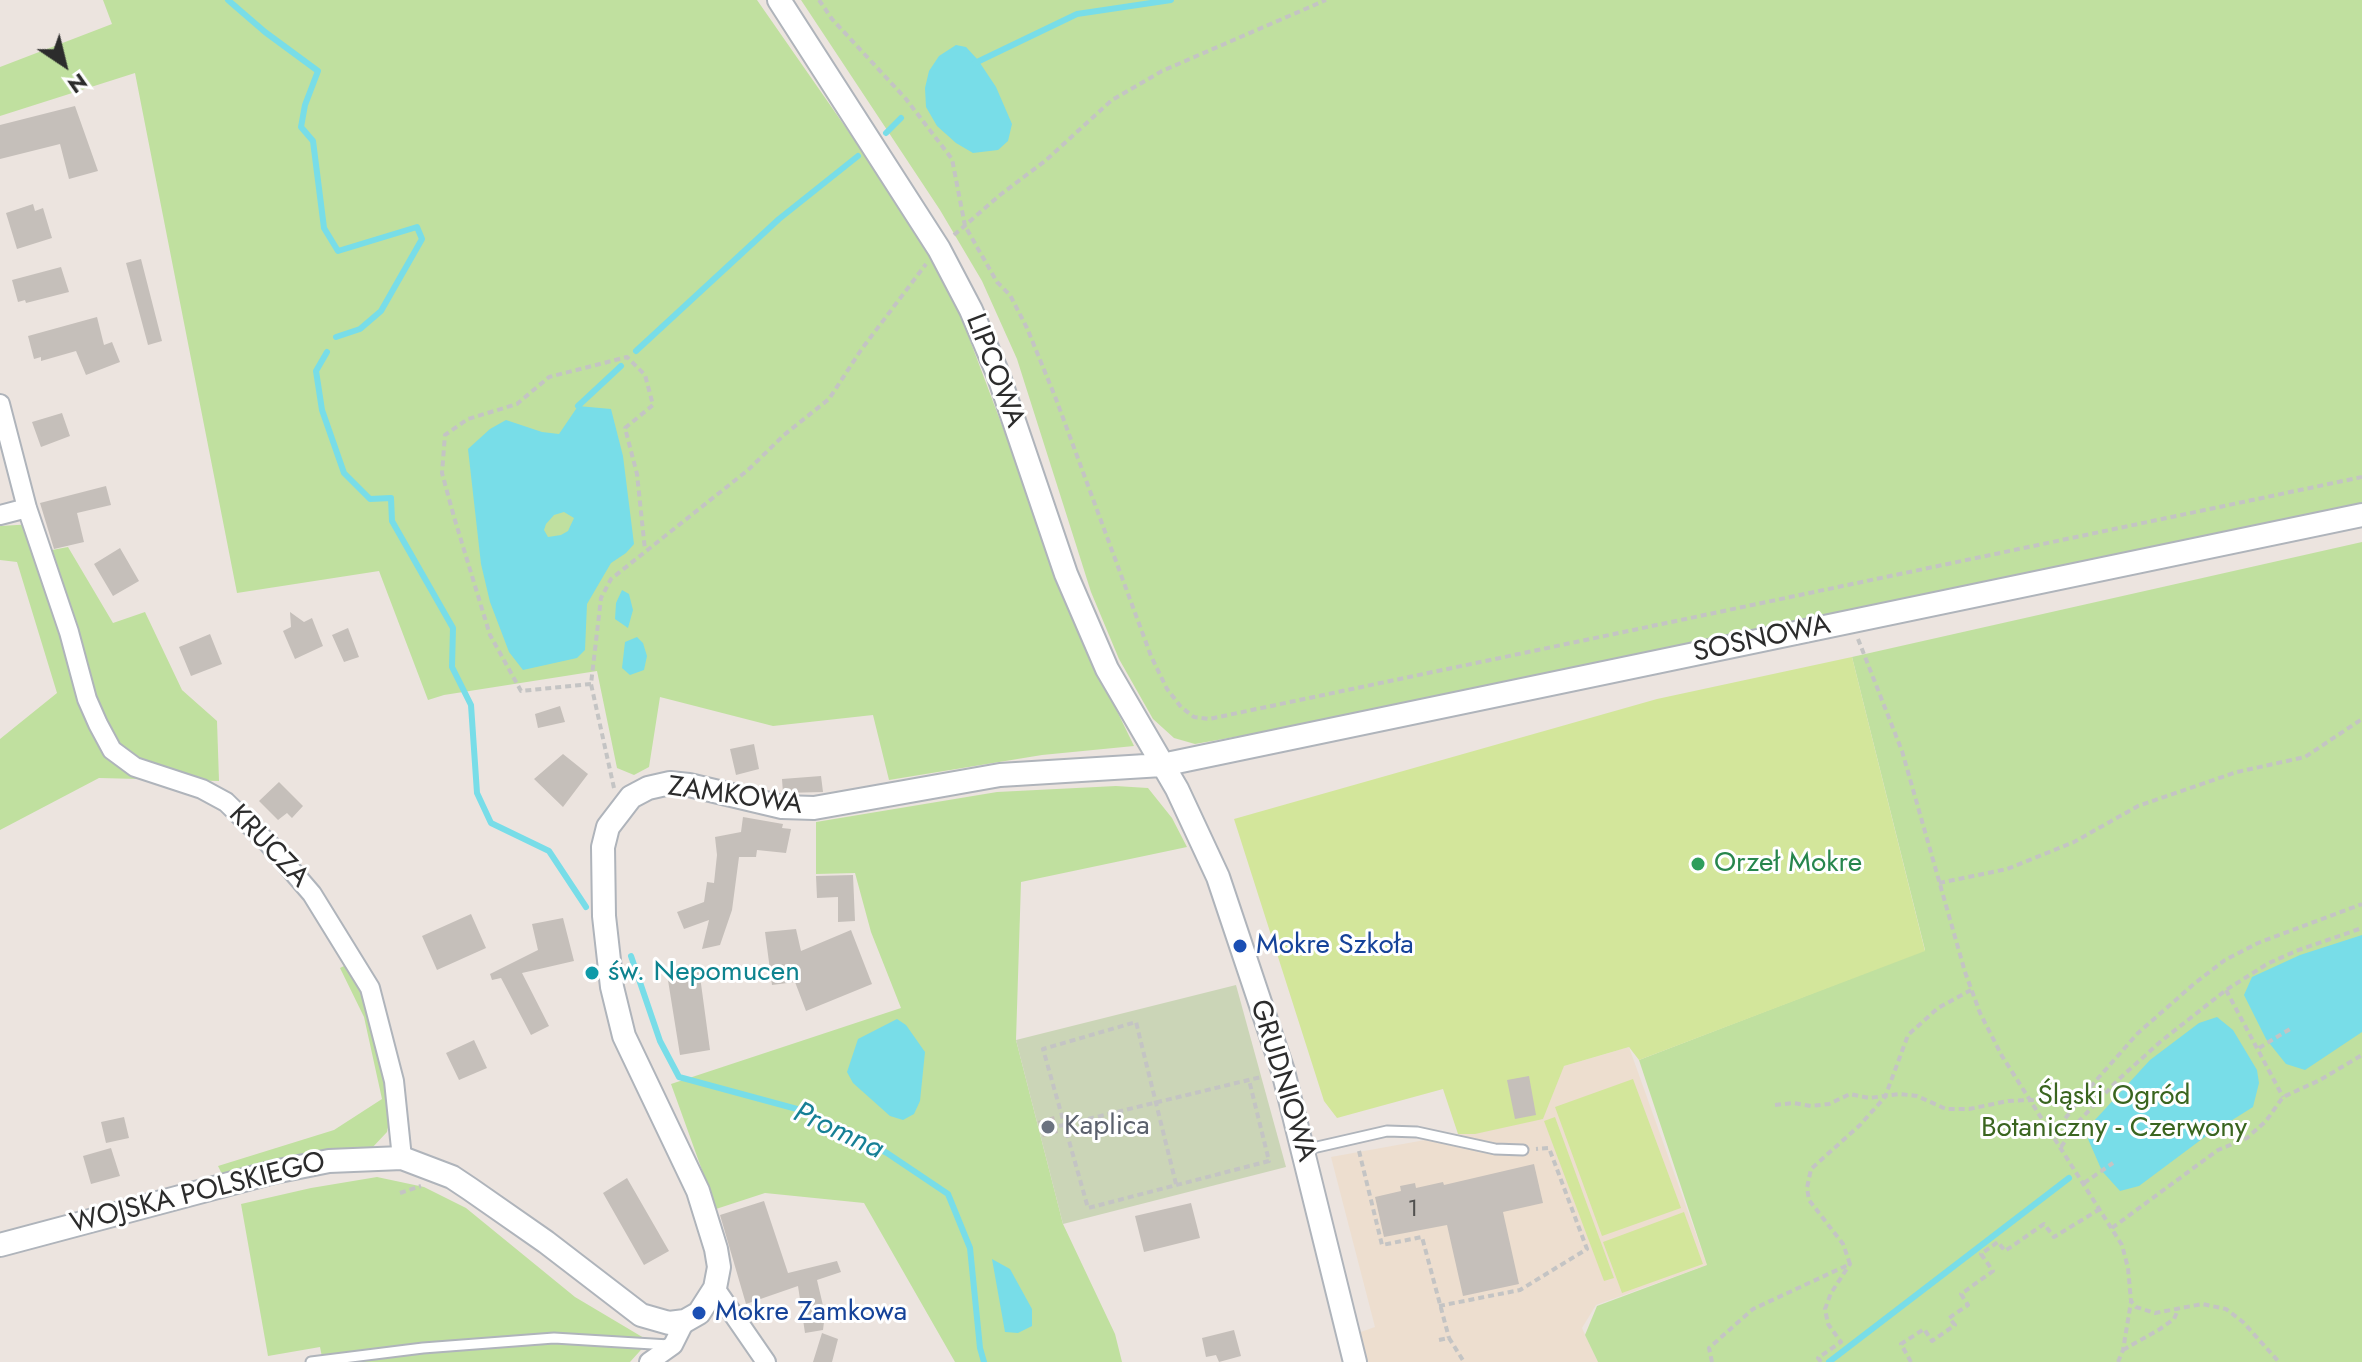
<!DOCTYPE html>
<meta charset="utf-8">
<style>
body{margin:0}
#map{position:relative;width:2362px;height:1362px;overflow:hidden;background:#ece4df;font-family:Jost,sans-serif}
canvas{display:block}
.north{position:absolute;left:24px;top:24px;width:80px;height:80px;-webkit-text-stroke:6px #fff;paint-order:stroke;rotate:145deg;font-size:22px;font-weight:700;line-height:32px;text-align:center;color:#2c2c2c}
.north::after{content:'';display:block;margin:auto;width:28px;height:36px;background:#2c2c2c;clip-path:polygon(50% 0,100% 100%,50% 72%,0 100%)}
</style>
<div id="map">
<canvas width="2362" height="1362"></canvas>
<div class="north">N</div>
</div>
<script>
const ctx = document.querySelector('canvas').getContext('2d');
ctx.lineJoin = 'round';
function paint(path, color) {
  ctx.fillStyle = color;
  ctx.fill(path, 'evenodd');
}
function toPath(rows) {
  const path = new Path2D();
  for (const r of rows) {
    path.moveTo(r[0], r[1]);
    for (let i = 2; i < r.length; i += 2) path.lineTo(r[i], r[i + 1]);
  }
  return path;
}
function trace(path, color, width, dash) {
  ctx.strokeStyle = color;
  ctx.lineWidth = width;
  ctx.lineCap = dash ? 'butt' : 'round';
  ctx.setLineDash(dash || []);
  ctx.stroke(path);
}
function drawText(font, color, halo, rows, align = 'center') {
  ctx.font = font + ' Jost,sans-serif';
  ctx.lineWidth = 6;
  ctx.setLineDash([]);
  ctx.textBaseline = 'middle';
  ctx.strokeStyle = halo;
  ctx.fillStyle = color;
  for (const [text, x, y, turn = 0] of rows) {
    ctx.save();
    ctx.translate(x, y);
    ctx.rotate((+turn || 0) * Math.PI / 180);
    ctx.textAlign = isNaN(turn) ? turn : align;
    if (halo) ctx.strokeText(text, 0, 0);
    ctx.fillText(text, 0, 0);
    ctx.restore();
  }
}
const education = toPath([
 [1629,1047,1707,1265,1596,1305,1582,1328,1598,1362,1367,1362,1355,1334,1375,1327,1331,1157,1425,1140,1453,1146,1458,1134,1475,1134,1564,1066]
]);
const green = toPath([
 [103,0,757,0,915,227,947,279,1083,641,1134,746,1042,755,889,780,873,715,773,726,660,697,649,767,634,775,617,768,597,671,444,695,428,700,379,571,237,593,135,73,0,116,0,67,112,24],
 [801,0,2362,0,2362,503,1257,733,1195,744,1174,738,1153,719,1119,659,1091,592,1017,359,982,281,940,210],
 [34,524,52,550,68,547,113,623,145,612,182,690,217,721,219,781,99,778,0,830,0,739,57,693,17,562,0,560,0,526],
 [2362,542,2362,1362,1598,1362,1585,1335,1597,1306,1707,1265,1639,1060,1925,950,1852,657],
 [1116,786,1148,788,1172,818,1187,847,1021,882,1016,1040,1063,1224,1115,1334,1122,1362,955,1362,864,1203,765,1193,716,1209,671,1084,901,1008,871,932,855,873,816,874,816,822,997,792],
 [350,963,370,1002,392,1108,387,1132,371,1149,346,1149,222,1174,218,1166,334,1130,382,1099,364,1017,340,968],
 [377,1177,424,1187,466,1208,575,1297,649,1341,630,1362,323,1362,320,1347,268,1356,241,1204,311,1188]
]);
const cemetery = toPath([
 [1236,985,1286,1167,1063,1224,1016,1040]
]);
const pitch = toPath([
 [1852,657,1925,951,1639,1060,1629,1047,1564,1066,1543,1119,1475,1134,1458,1134,1443,1089,1337,1118,1324,1101,1234,819,1657,699],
 [1633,1079,1681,1208,1602,1236,1555,1107],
 [1555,1117,1614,1278,1604,1281,1544,1121],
 [1684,1212,1703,1264,1622,1293,1603,1242]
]);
const water = toPath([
 [956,45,966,47,978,60,996,87,1012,124,1008,141,998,150,973,153,956,143,937,126,926,107,925,88,929,71,939,56],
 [578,406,611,409,623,456,634,544,626,553,611,563,587,604,585,650,577,658,523,670,509,652,490,602,481,564,468,449,490,429,506,420,542,432,559,434],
 [564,512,574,518,568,531,561,535,548,537,544,530,546,524,554,515],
 [622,590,629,594,633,610,628,628,615,619,616,603],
 [637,637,643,643,647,656,644,670,630,675,622,668,625,642],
 [2362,935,2362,1032,2305,1070,2286,1064,2266,1039,2244,995,2252,977,2300,955],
 [2217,1017,2233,1030,2257,1070,2259,1083,2253,1107,2202,1139,2139,1186,2120,1191,2102,1171,2088,1139,2094,1121,2150,1060,2199,1023],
 [897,1019,906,1025,925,1052,920,1101,914,1114,903,1120,890,1116,853,1083,847,1072,858,1039],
 [992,1259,1010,1269,1032,1309,1032,1326,1018,1333,1005,1332]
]);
const stream = toPath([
 [228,0,265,32,318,71,305,105,301,127,313,141,324,228,338,251,417,227,422,239,381,311,360,329,336,337],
 [975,63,1077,14,1171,0],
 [886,133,901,118],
 [636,351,779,219,858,156],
 [327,352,316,371,322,410,344,473,370,499,391,498,392,521,453,628,452,667,471,705,477,793,491,823,549,851,586,907],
 [578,406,621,366],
 [631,956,660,1041,679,1077,808,1112,887,1153,948,1194,970,1248,980,1348,984,1362],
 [1829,1362,2069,1178]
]);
const building = toPath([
 [75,106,98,171,69,179,60,144,0,159,0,125],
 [33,204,35,211,43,208,52,238,17,249,6,213],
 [141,259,162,341,148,345,126,263],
 [61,267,69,292,26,303,25,300,18,302,12,280],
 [97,317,104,345,112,342,120,362,86,375,76,351,41,361,41,357,34,359,28,336],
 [62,413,70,436,41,447,32,422],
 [106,486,111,505,77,513,84,542,54,549,40,503],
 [120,548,139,581,113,596,94,564],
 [290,612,304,622,312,618,323,646,295,659,283,631,291,627],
 [348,628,359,657,344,662,332,635],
 [210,634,222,664,191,676,179,647],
 [560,706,565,722,538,728,535,714],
 [754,744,759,769,736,775,730,749],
 [563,754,588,774,563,807,534,779],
 [821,776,823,792,783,793,782,779],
 [279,782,303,806,292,818,287,813,278,820,259,801],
 [743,817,783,824,782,828,791,829,786,853,757,850,756,857,739,857,732,910,720,945,702,949,709,920,684,929,677,912,704,902,707,882,714,883,717,855,715,837,741,832],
 [853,875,855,921,838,922,838,897,817,898,816,876],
 [471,914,486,948,437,970,422,936],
 [563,918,574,961,522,973,549,1026,531,1035,501,978,492,980,490,974,538,950,532,924],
 [796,929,801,951,851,930,872,984,806,1011,795,982,772,985,765,932],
 [699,969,710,1050,680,1055,667,974],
 [474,1040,487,1068,459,1080,446,1053],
 [1529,1076,1536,1115,1515,1119,1507,1080],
 [1054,1116,1058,1133,1043,1137,1038,1121],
 [124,1117,129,1138,106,1143,101,1122],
 [111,1148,120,1176,91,1184,83,1156],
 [1534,1164,1543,1203,1503,1212,1519,1284,1463,1296,1447,1225,1384,1237,1375,1197,1401,1191,1400,1186,1415,1183,1416,1188,1443,1182,1444,1185],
 [627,1178,669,1251,644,1265,603,1193],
 [764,1201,788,1273,837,1261,841,1272,817,1280,825,1314,823,1330,805,1333,798,1286,746,1304,720,1215],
 [1191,1203,1200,1238,1144,1252,1135,1216],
 [1234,1330,1241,1356,1219,1362,1216,1355,1206,1357,1202,1338],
 [822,1333,838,1339,832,1362,813,1362]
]);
const path = toPath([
 [819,0,832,19,906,99,952,159,965,226,997,282,1010,295,1027,328,1056,399,1151,656,1167,689,1181,707,1194,717,1209,719,2362,477],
 [954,235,1000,195,1045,161,1112,100,1162,71,1326,0],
 [1858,639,1902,751,1965,972,1980,1013,2002,1056,2122,1245,2128,1268,2131,1301,2136,1307,2155,1313,2202,1304,2226,1309,2243,1322,2279,1362],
 [591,684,521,691,490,635,454,517,442,473,445,435,468,419,517,404,549,377,627,357,645,375,653,405,625,428,637,474,645,550],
 [614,788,591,684,601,598,611,579,748,470,784,435,829,399,861,350,926,264],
 [1939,883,2007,869,2074,842,2138,806,2237,772,2305,757,2362,719],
 [2226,990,2283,1097],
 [2259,1048,2290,1029],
 [1775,1105,1793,1103,1811,1106,1829,1104,1850,1094,1869,1098,1900,1094,1917,1096,1946,1109,1969,1109,2008,1101,2057,1099,2082,1093],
 [1059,1126,1261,1077],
 [2053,1134,2085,1093,2138,1033,2195,983,2225,960,2258,943,2362,904],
 [2061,1147,2080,1120,2118,1080,2160,1042,2226,990,2267,964,2296,951,2362,928],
 [1359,1151,1382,1245,1422,1237,1449,1338],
 [2084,1183,2113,1163],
 [1176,1184,1136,1022,1043,1049,1088,1208,1269,1161,1249,1080],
 [400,1193,421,1186],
 [2112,1228,2218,1150,2247,1138,2266,1121,2283,1097,2320,1080,2362,1055],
 [1439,1306,1520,1290,1587,1249,1549,1148,1536,1149],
 [1439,1340,1449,1338,1464,1362],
 [2123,1350,2160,1329,2174,1319,2178,1310],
 [1712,1362,1709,1348,1753,1309,1850,1264,1843,1244,1809,1200,1807,1188,1811,1169,1860,1125,1885,1097,1908,1035,1938,1008,1971,990],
 [1821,1362,1818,1358,1841,1342,1828,1324,1825,1309,1831,1293,1850,1264],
 [1911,1362,1901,1344,1924,1329,1932,1341,1955,1325,1949,1318,1968,1305,1961,1294,1993,1271,1981,1254,1998,1242,2005,1251,2044,1224,2054,1237,2100,1209],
 [2118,1362,2123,1350,2131,1302]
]);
const service = toPath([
 [1304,1150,1387,1131,1417,1132,1495,1149,1523,1150],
 [311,1362,423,1348,554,1338,669,1345]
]);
const minor = toPath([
 [0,404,27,508,69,632,87,699,98,724,112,750,135,767,202,789,226,802,269,844,312,894,370,988,394,1081,402,1158],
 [0,515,27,508],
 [715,1288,766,1362],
 [649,1362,673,1345,685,1321]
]);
const tertiary = toPath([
 [779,0,939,249,971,310,998,374,1066,574,1107,669,1177,789,1218,877,1283,1071,1355,1362],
 [0,1245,274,1172,329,1161,402,1158,452,1177,470,1189,546,1242,641,1315,669,1323,685,1321,699,1313,715,1288,719,1267,716,1249,698,1191,624,1036,612,987,604,916,603,847,608,827,631,797,648,788,670,783,689,785,782,807,814,808,1000,775,1162,765,2362,515]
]);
const markers = [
 [1698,864,8,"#2e9e5b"],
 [1240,946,8,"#1a4fb4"],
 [592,973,8,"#0f9aa8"],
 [1048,1127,8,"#6b7280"],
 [699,1313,8,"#1a4fb4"]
];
const numberNames = [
 ["1",1413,1210]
];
const streetNames = [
 ["LIPCOWA",994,371,69],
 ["SOSNOWA",1762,640,-12],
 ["ZAMKOWA",735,797,8],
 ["KRUCZA",268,847,46],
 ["GRUDNIOWA",1282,1081,73],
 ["WOJSKA POLSKIEGO",198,1194,-14]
];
const leisureNames = [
 ["Orzeł Mokre",1714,864]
];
const transitNames = [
 ["Mokre Szkoła",1256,946],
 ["Mokre Zamkowa",715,1313]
];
const cultureNames = [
 ["św. Nepomucen",608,973]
];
const parkNames = [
 ["Śląski Ogród",2114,1097],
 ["Botaniczny - Czerwony",2114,1129]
];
const worshipNames = [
 ["Kaplica",1064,1127]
];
const waterNames = [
 ["Promna",838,1132,25]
];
paint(education, '#eddecf');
paint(green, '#c0e09f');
paint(cemetery, '#cbd5b7');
paint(pitch, '#d3e69b');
paint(water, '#78dde8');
trace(stream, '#78dde8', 6);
paint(building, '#c5bfba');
trace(service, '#afb4bb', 13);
trace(minor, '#afb4bb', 22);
trace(tertiary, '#afb4bb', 26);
trace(path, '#c4c4c4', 4, [6, 4]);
trace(service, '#fff', 9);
trace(minor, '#fff', 18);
trace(tertiary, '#fff', 22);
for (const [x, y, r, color] of markers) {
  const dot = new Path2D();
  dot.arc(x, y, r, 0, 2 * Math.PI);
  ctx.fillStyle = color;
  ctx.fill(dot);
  trace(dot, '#fff', 3);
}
drawText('24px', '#525150', null, numberNames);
drawText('28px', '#2c2c2c', '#fff', streetNames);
drawText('28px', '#27864d', '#fff', leisureNames, 'left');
drawText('28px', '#164399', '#fff', transitNames, 'left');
drawText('28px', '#0d838f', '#fff', cultureNames, 'left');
drawText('28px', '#3a651f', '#fff', parkNames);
drawText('28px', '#5b616d', '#fff', worshipNames, 'left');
drawText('italic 30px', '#168096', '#fff', waterNames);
</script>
